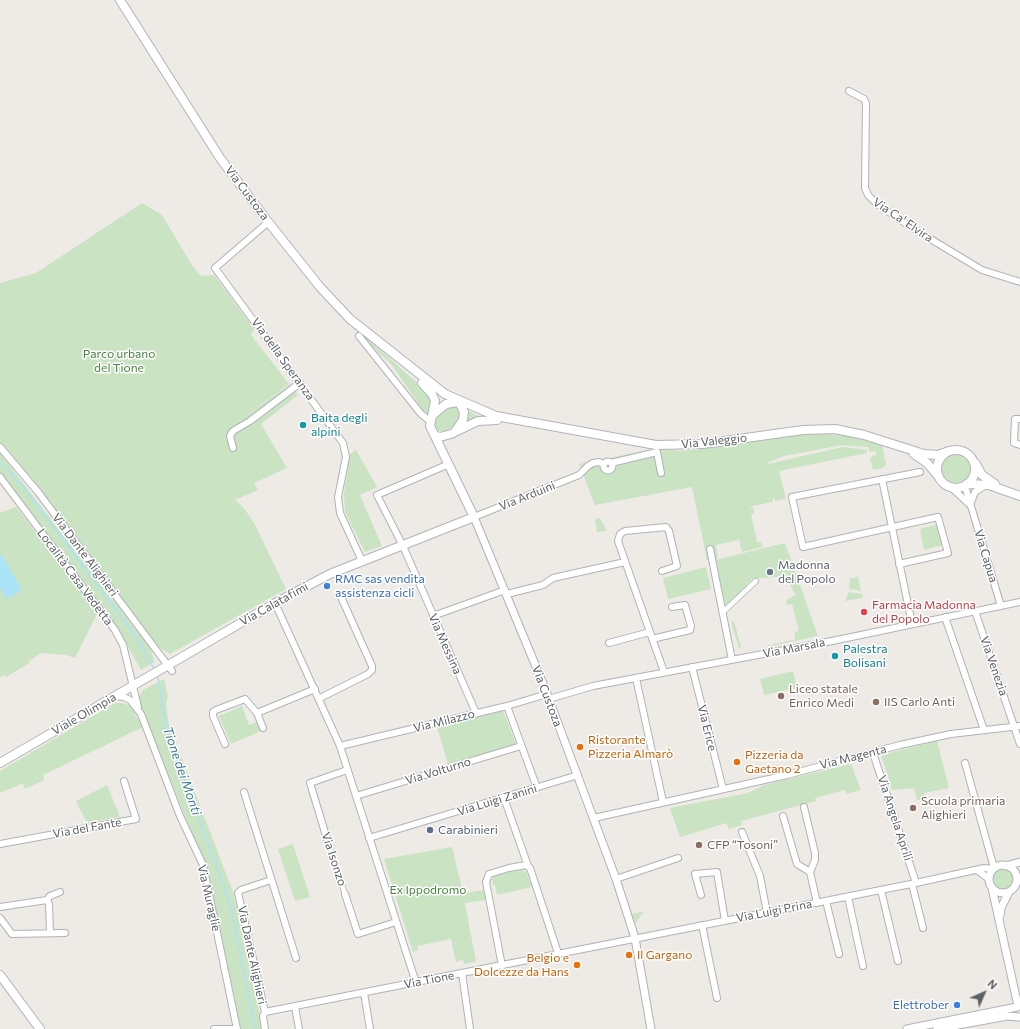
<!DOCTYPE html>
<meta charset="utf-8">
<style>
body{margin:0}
#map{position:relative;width:1020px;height:1029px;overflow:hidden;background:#eeeae5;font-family:Commissioner,sans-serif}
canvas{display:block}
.north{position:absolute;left:964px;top:973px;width:40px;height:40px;-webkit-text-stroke:3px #fff;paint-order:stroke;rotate:45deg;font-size:11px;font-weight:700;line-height:16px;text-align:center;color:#5d6164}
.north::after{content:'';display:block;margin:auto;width:14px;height:18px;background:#5d6164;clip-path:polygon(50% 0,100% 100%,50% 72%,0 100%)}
</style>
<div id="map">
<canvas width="1020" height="1029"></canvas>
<div class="north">N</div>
</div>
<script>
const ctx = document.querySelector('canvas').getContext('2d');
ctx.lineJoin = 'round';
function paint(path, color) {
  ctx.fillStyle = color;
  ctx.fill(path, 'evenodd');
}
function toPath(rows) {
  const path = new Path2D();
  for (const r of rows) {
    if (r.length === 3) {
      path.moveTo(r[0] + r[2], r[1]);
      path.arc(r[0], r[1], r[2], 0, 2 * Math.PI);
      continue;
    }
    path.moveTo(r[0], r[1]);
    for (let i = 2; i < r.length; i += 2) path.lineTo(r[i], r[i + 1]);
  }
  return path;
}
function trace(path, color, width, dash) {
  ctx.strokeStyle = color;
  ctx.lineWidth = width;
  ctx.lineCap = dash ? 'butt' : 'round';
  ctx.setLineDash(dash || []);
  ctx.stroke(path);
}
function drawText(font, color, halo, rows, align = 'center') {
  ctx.font = font + ' Commissioner,sans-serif';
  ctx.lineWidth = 3;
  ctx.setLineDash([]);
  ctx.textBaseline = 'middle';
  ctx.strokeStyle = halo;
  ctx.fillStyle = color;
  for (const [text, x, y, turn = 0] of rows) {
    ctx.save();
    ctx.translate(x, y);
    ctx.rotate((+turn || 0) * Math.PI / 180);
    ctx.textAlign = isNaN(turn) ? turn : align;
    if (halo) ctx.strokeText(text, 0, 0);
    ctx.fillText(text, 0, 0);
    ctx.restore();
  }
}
const green = toPath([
 [142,203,162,215,193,267,201,276,214,275,254,329,251,335,289,384,199,449,290,384,298,395,261,424,287,468,254,483,258,490,235,500,230,496,243,507,254,523,286,589,170,654,155,644,20,468,0,444,0,283,36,273],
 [340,313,428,393,431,405,429,413,425,413,391,364,338,314],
 [453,406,457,406,460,410,459,419,454,426,446,431,439,431,436,430,435,422,440,413,445,409],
 [469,411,480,417,467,423,465,422,467,412],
 [825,434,847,436,882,445,886,464,883,468,873,470,870,458,877,454,875,451,870,452,868,447,842,445,784,456,767,463,768,464,843,447,867,450,867,453,779,471,786,499,775,501,774,496,772,502,749,507,753,508,754,513,751,514,757,542,761,542,762,547,742,552,739,540,716,545,718,558,707,560,692,487,595,505,579,464,659,448,680,451,694,450,801,435],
 [356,450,377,487,360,495,382,546,365,552,345,512,344,494,347,472,350,454],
 [0,453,150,648,155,662,141,670,119,631,0,473],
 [956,469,15],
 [16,507,98,612,75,658,66,655,41,653,29,661,29,663,6,677,4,675,0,678,0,513],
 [600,518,607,531,597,532,595,519],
 [938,524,943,545,924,550,920,529],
 [785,543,818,636,768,647,767,646,793,640,795,638,795,632,799,631,792,604,787,605,786,600,796,595,785,576,752,579,747,584,746,588,726,606,715,560],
 [706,567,711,589,668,599,663,578],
 [858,577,861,591,849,589,850,578],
 [849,592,862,594,863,598,845,601],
 [734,621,741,647,739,648,731,622],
 [793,671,797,688,764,695,760,679],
 [164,679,168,696,166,703,168,722,233,892,263,1029,241,1029,209,876,138,698,143,690],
 [115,703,122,703,130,706,143,727,43,775,44,780,25,789,23,783,0,793,0,771],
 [242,706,249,725,257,722,261,731,231,744,219,716],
 [503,711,516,744,448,764,437,727],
 [937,741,949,788,924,793,925,798,917,800,914,788,892,790,881,755],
 [851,764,861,790,847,794,845,790,815,798,816,801,741,821,742,825,729,829,726,823,680,837,670,808,748,793,764,785],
 [107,785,120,817,87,823,76,801],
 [293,844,310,897,295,901,278,849],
 [452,847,463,893,484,890,486,900,465,903,476,962,464,964,463,960,456,962,451,939,417,946,418,950,413,952,384,859],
 [1003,879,11],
 [522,870,526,872,532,887,497,895,495,885,493,885,492,879,494,875],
 [644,911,635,924,632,914]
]);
const water = toPath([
 [0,553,22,590,6,599,0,588]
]);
const stream = toPath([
 [0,462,24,488,114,607,137,639,155,670],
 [157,676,159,681,167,736,225,889,234,922,255,1029]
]);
const pedestrian = toPath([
 [722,613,756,581],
 [327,839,345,894]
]);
const minor = toPath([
 [849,91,864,99,866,103,865,188,868,195,877,204,914,229,982,270,1020,282],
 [265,225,215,268,343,443,346,457,338,497,340,513,362,561],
 [359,336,421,414,431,422],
 [1020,419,1015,419,1014,443,1020,445],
 [0,447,38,492,172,671],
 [233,448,230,436,233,431,250,421,300,383],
 [608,466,4.5],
 [611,463,657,452,661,473],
 [449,464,377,495,403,546,476,713],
 [0,477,115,630,123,645,138,707],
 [882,479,912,624],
 [965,486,1001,606],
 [951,487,968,503],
 [970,505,975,492,986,485],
 [474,517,579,475,588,466,593,463,599,462,604,464],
 [710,549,732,660],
 [899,564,948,553,938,517,803,547,792,497,920,472],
 [662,571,677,566,669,531,666,527,625,531,620,534,618,541,664,672],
 [507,594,543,585,553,578,625,562],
 [275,603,340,746,416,983],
 [975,611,1020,744],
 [433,616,505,590],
 [945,617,984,730],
 [652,639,690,630,691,626,685,605,672,607],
 [609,643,650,632],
 [692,667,723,789],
 [636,678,663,802],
 [115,696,124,697,130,700,141,714,180,816,203,865,237,1029],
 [320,698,368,674,372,670,372,666,341,597],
 [549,699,593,686,832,641,1020,602],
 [507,706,537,788],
 [257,713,263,728],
 [225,744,213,716,213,712,216,710,245,699,257,713,315,689],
 [340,746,507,706,547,694],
 [873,753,916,883],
 [965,763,994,868],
 [244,792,296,958],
 [356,796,521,746],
 [504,798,528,866],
 [804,807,815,853,815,860,810,872,817,903],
 [783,816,797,864,810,872],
 [594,818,787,775,900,745,951,734,1020,726],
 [742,832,760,876,767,913],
 [369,838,578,775],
 [327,839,310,783,347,770],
 [0,844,136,819,124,781],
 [977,870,989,879],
 [616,879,678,858],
 [912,884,923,928],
 [881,890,898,961],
 [345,894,358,934,396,922],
 [701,895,695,874,717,872,725,921],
 [848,897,863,966],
 [47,900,50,896,60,892],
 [826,901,839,954],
 [0,907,47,900,49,904,50,933],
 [0,918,12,934,65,933],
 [702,925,717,998],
 [502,966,486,882,489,874,509,868,526,865,530,868,558,953],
 [462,973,470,1029],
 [364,993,370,1029],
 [295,1007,299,1029],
 [265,1012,916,883,984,868,993,869],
 [214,1029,237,1029],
 [265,1029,263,1016,265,1012,238,893,241,890,271,880]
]);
const tertiary = toPath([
 [474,517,544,686,616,879,635,938,651,1029],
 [1003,879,14],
 [1006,866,1020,862],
 [992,888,1018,1006],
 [1000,916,1001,908,1009,892],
 [907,1029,1017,1007],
 [937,1029,1007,1016,1019,1017]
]);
const secondary = toPath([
 [120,0,220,158,265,218,320,287,350,319,445,394,496,416,656,445,703,444,803,430,835,429,864,435,924,454,938,455,949,451],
 [434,414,446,404,458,402],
 [456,430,463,420,464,412,459,402],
 [436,436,440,437,451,434,478,421,497,420],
 [956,469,19],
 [914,454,927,463,939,477],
 [976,464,982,475,995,484],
 [967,484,989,485,1020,496],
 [0,763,275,603,330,574,474,517,430,426,435,401,432,394,422,383],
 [0,975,40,1029]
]);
const markers = [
 [303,425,4,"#0f9aa8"],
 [770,572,4,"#6b7280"],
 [327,586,4,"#3f7fe0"],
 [864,612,4,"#e0444e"],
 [835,656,4,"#0f9aa8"],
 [781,696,4,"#8d6e63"],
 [876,702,4,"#8d6e63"],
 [580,747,4,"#e8710a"],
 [737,762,4,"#e8710a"],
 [913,808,4,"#8d6e63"],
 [430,830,4,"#5c6f8a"],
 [699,845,4,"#8d6e63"],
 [629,955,4,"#e8710a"],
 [577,965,4,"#e8710a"],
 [957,1005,4,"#3f7fe0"]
];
const streetNames = [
 ["Via Custoza",247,193,53],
 ["Via Ca' Elvira",903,220,34],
 ["Via della Speranza",283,359,54],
 ["Via Valeggio",714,441,-6],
 ["Via Arduini",527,496,-22],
 ["Via Dante Alighieri",85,555,53],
 ["Via Capua",986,556,73],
 ["Località Casa Vedetta",75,577,53],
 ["Via Calatafimi",274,604,-29],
 ["Via Messina",445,644,66],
 ["Via Marsala",794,648,-11],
 ["Via Venezia",994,666,71],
 ["Via Custoza",547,696,69],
 ["Viale Olimpia",84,714,-30],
 ["Via Milazzo",444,721,-14],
 ["Via Erice",707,728,76],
 ["Via Magenta",853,757,-14],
 ["Via Volturno",438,771,-17],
 ["Via Luigi Zanini",497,800,-17],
 ["Via Angela Aprili",895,818,72],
 ["Via del Fante",87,828,-10],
 ["Via Isonzo",334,859,72],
 ["Via Muraglie",209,898,77],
 ["Via Luigi Prina",774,911,-11],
 ["Via Dante Alighieri",252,955,78],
 ["Via Tione",429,980,-11]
];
const parkNames = [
 ["Parco urbano",119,354],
 ["del Tione",119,368],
 ["Ex Ippodromo",428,890]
];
const cultureNames = [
 ["Baita degli",311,418],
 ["alpini",311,432],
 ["Palestra",843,649],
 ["Bolisani",843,663]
];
const worshipNames = [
 ["Madonna",778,565],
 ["del Popolo",778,579]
];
const shopNames = [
 ["RMC sas vendita",335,579],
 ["assistenza cicli",335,593],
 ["Elettrober",949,1005,"right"]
];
const healthNames = [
 ["Farmacia Madonna",872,605],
 ["del Popolo",872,619]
];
const educationNames = [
 ["Liceo statale",789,689],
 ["Enrico Medi",789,703],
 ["IIS Carlo Anti",884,702],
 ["Scuola primaria",921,801],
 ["Alighieri",921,815],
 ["CFP “Tosoni”",707,845]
];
const foodNames = [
 ["Ristorante",588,740],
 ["Pizzeria Almarò",588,754],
 ["Pizzeria da",745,755],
 ["Gaetano 2",745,769],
 ["Il Gargano",637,955],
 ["Belgio e",569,958,"right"],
 ["Dolcezze da Hans",569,972,"right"]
];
const serviceNames = [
 ["Carabinieri",438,830]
];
const waterNames = [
 ["Tione dei Monti",182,771,71]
];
paint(green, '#c9e3c3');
paint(water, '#abe3f8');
trace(stream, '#abe3f8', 1.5);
trace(pedestrian, '#b0b3b6', 6);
trace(minor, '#b0b3b6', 8);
trace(tertiary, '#b0b3b6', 9);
trace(secondary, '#b1b5b8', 10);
trace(pedestrian, '#fff', 4.5);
trace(minor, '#fff', 6);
trace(tertiary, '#fff', 7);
trace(secondary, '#fff', 8);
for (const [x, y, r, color] of markers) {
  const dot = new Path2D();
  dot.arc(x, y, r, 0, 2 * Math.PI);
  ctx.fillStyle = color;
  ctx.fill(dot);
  trace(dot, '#fff', 1.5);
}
drawText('12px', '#5d6164', '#fff', streetNames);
drawText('12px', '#45833d', '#fff', parkNames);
drawText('12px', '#0d838f', '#fff', cultureNames, 'left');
drawText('12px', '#5b616d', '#fff', worshipNames, 'left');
drawText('12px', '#366cbe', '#fff', shopNames, 'left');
drawText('12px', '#be3a42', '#fff', healthNames, 'left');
drawText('12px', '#785e54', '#fff', educationNames, 'left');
drawText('12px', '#c56008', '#fff', foodNames, 'left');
drawText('12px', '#4e5e75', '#fff', serviceNames, 'left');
drawText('italic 13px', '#437b97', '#fff', waterNames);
</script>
